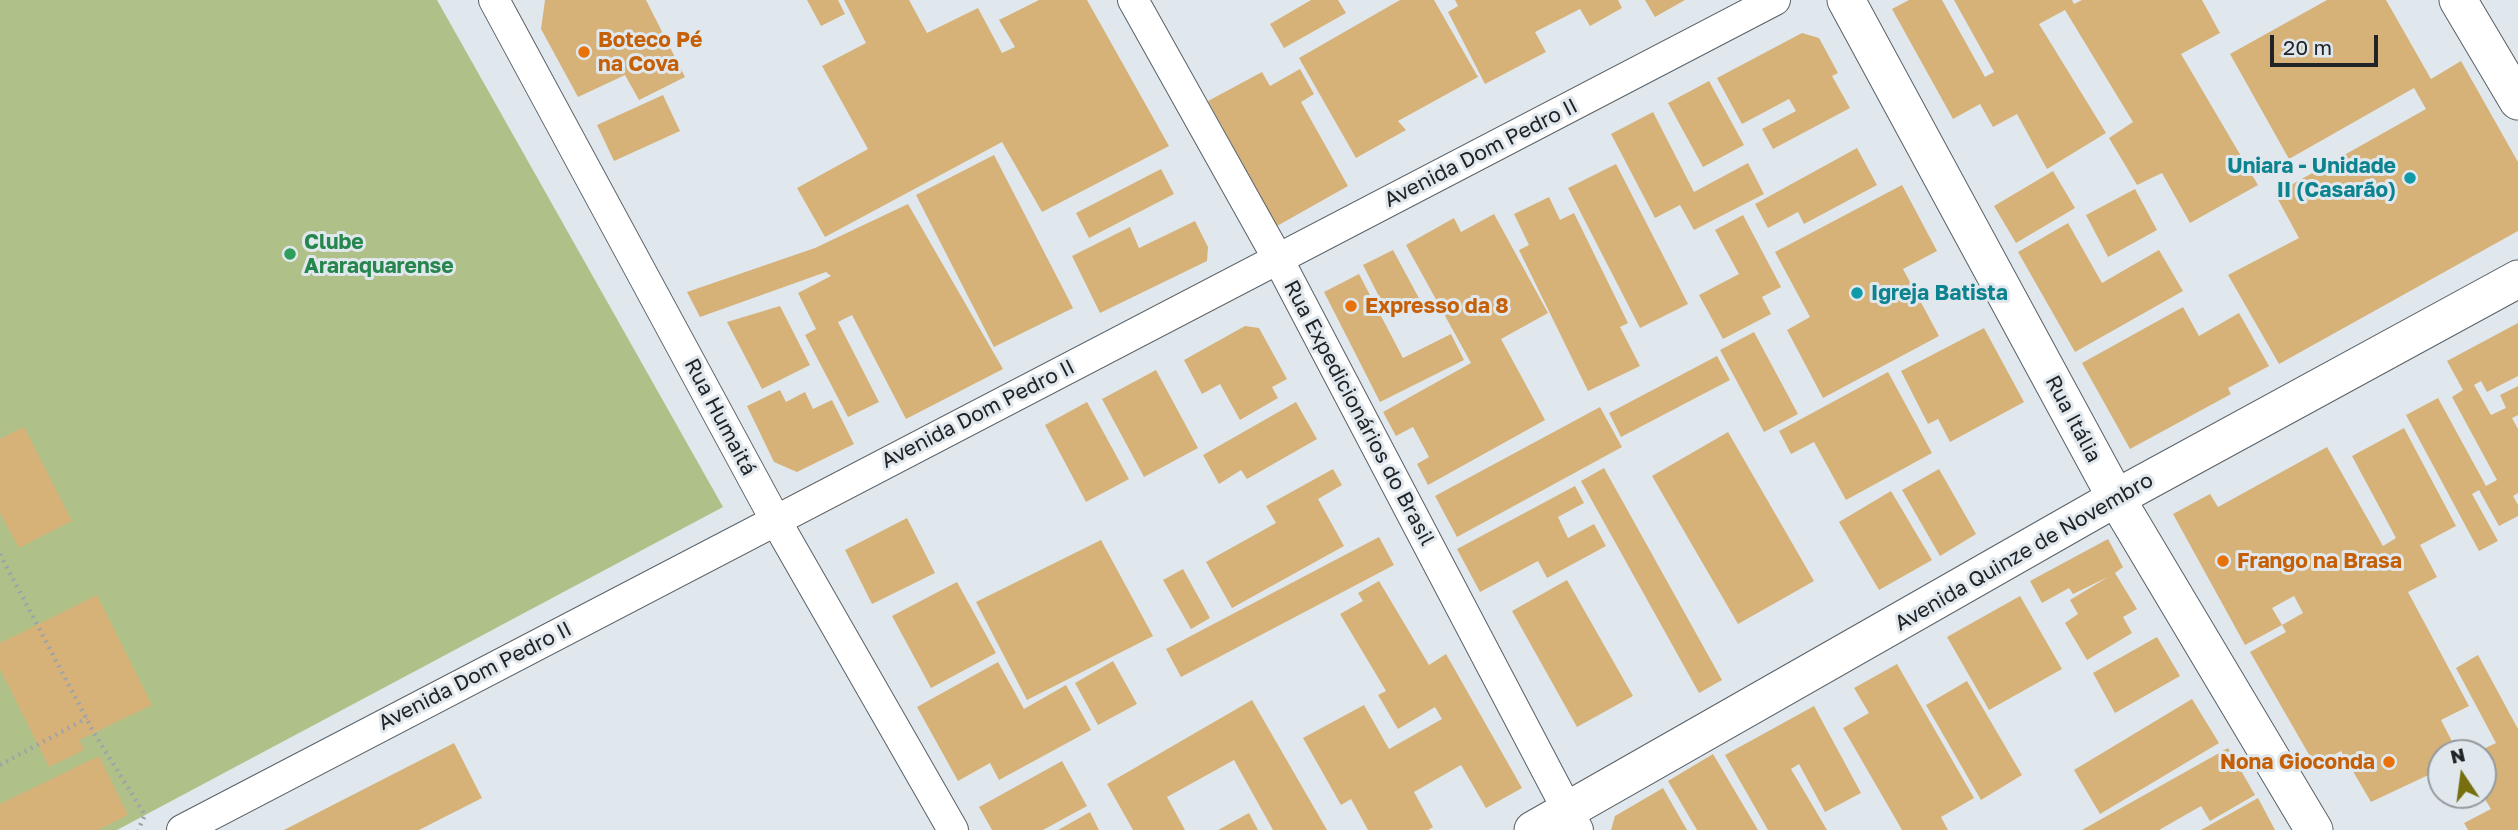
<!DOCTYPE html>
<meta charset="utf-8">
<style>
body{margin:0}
#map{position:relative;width:2518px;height:830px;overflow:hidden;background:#e0e8ee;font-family:"Golos Text",sans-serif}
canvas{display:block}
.north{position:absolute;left:2427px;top:739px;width:70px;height:70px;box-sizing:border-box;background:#e0e8ee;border:2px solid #949a9e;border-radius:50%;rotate:347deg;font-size:19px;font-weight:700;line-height:28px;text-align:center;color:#212427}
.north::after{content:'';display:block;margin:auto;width:24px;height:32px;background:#776e0d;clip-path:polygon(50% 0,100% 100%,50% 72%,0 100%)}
.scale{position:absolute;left:2270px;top:35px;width:108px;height:32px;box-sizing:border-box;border:4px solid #212427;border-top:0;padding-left:9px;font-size:21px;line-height:24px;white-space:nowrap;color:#212427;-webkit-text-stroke:5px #e0e8ee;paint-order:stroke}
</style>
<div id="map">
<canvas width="2518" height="830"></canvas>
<div class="north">N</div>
<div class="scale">20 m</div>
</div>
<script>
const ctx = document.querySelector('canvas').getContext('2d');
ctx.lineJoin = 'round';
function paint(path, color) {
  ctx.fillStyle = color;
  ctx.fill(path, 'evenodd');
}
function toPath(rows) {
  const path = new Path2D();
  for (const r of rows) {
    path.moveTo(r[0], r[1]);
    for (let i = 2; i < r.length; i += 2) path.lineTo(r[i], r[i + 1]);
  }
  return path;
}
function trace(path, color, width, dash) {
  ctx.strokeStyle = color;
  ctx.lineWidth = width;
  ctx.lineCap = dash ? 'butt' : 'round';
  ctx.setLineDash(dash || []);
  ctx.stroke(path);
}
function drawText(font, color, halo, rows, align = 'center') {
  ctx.font = font + ' "Golos Text",sans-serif';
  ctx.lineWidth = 6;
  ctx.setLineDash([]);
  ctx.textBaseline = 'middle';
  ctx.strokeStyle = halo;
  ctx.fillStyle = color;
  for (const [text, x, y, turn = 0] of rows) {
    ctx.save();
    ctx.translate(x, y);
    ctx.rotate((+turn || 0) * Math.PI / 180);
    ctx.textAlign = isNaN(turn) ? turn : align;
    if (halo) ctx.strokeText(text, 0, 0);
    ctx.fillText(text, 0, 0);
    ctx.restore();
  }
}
const green = toPath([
 [0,0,437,0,723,507,117,830,0,830]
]);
const building = toPath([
 [545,0,646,0,685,77,639,100,625,75,578,97,541,29],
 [807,0,838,0,845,14,821,26],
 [844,0,909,0,927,33,978,8,1002,53,1015,47,999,20,1039,0,1087,0,1169,146,1042,212,1002,142,825,237,797,188,868,149,822,66,866,43],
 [1311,0,1338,0,1346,13,1284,48,1270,24],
 [1400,0,1434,0,1478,77,1398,121,1406,130,1356,158,1299,58],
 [1455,0,1618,0,1622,8,1590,26,1580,9,1535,32,1546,52,1485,84,1448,12,1458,6],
 [1645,0,1685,0,1655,17],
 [1909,0,1942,0,1985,77,1994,72,1954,0,2072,0,2074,4,2082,0,2202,0,2220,33,2181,54,2258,185,2190,223,2162,173,2137,185,2109,138,2133,122,2065,10,2039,24,2106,133,2047,169,2017,114,1993,127,1980,104,1953,119,1892,9],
 [2327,0,2386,0,2431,79,2461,61,2518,162,2518,231,2279,364,2228,275,2299,238,2275,194,2426,109,2414,88,2289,159,2230,54],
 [1802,33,1819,38,1838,73,1832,76,1850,108,1773,149,1762,129,1796,111,1789,99,1742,124,1717,78],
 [1300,69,1314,94,1301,102,1348,186,1277,226,1208,101,1262,72,1270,86],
 [1709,81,1744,145,1703,167,1668,103],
 [663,95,680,131,614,161,597,125],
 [1653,112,1694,192,1748,163,1764,194,1694,230,1680,205,1655,218,1611,134],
 [1857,148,1877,185,1804,224,1798,212,1768,228,1755,204],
 [994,155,1073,308,994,347,916,195],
 [1616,164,1688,304,1640,328,1568,188],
 [1161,169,1174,194,1089,238,1076,213],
 [2053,171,2075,208,2016,243,1994,206],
 [1902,185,1937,251,1903,269,1939,336,1823,398,1787,330,1810,317,1775,252],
 [2135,189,2157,230,2108,257,2086,215],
 [1549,197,1560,220,1574,213,1628,323,1620,327,1640,366,1588,391,1519,250,1529,245,1514,214],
 [908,204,1003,369,906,419,852,315,838,322,879,402,848,417,805,335,816,329,798,293,831,276,826,272,700,317,687,292,815,248],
 [1494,214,1548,313,1501,339,1545,420,1428,485,1417,464,1429,457,1413,427,1396,436,1383,412,1471,363,1406,245,1454,218,1461,232],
 [1743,215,1781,287,1762,297,1771,314,1723,339,1699,295,1739,274,1715,230],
 [1195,221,1208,247,1207,261,1100,313,1072,256,1130,227,1139,248],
 [2068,223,2102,283,2159,250,2183,291,2075,352,2018,252],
 [1393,250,1421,302,1390,318,1363,265],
 [1359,274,1403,358,1451,334,1464,360,1380,402,1324,292],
 [780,306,810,365,762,389,727,322],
 [2183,307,2199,336,2239,313,2269,366,2228,388,2231,394,2130,449,2082,363],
 [2518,323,2518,376,2487,392,2481,381,2474,385,2491,415,2506,408,2500,395,2518,386,2518,415,2512,418,2518,429,2518,493,2513,496,2518,505,2518,516,2499,526,2479,490,2472,494,2498,541,2479,551,2406,415,2438,398,2486,486,2497,480,2452,397,2463,390,2447,361],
 [1245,326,1259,328,1287,379,1272,387,1278,398,1240,420,1220,384,1202,394,1184,360],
 [1984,328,2024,402,1950,442,1938,419,1928,424,1901,371],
 [1754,332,1798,414,1764,432,1720,350],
 [1717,356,1730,380,1621,437,1609,413],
 [1156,370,1198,448,1144,477,1102,399],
 [1888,372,1932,453,1846,500,1814,442,1791,454,1779,431],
 [780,390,786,402,805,392,813,409,832,400,854,444,797,472,774,462,747,406],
 [1087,402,1129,479,1086,502,1045,425],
 [1296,402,1317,439,1247,479,1241,470,1219,484,1203,455],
 [1600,407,1622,447,1457,537,1435,496],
 [24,427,72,521,19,548,0,513,0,439],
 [2404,428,2456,526,2420,545,2437,577,2408,592,2469,706,2441,720,2458,753,2441,753,2441,769,2371,802,2341,751,2315,765,2250,652,2286,632,2282,625,2303,613,2294,596,2272,608,2282,625,2245,645,2173,514,2210,494,2218,507,2327,447,2383,546,2396,538,2352,456],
 [1728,432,1814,581,1738,624,1652,476],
 [1604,468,1722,680,1699,693,1581,481],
 [1333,469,1342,485,1318,499,1344,546,1232,608,1206,562,1276,523,1266,506],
 [1939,469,1976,534,1940,556,1902,490],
 [1575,486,1584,503,1558,517,1568,538,1594,524,1606,546,1547,578,1538,561,1480,592,1457,549],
 [1891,491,1932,560,1879,590,1839,522],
 [907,518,935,573,872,604,845,550],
 [1379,537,1394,565,1181,677,1166,649],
 [2108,539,2123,567,2115,573,2137,609,2123,617,2132,633,2087,660,2065,623,2078,614,2070,600,2108,577,2073,594,2069,588,2042,603,2030,581],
 [1101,540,1153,636,1027,700,976,602],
 [1183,569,1210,618,1191,629,1163,580],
 [1567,580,1633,696,1577,727,1512,611],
 [1379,581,1429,665,1446,654,1522,788,1486,808,1461,765,1414,792,1433,827,1428,830,1368,830,1351,799,1341,805,1303,738,1364,705,1389,749,1442,719,1435,707,1398,729,1378,695,1386,691,1340,614,1363,601,1358,593],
 [957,582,996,653,931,688,892,616],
 [97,595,152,705,79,740,84,750,49,767,0,669,0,643],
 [2020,596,2062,669,1989,710,1947,637],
 [2157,637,2180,676,2115,713,2093,673],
 [2478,655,2518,729,2518,830,2468,830,2464,823,2491,809,2483,796,2483,753,2475,753,2496,743,2456,668],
 [1113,661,1137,704,1098,725,1075,683],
 [998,662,1024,709,1066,685,1091,730,999,780,990,763,958,781,917,707],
 [1897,664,1974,798,1941,817,1948,830,1902,830,1843,728,1869,713,1854,688],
 [1967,681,2022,775,1981,800,1926,705],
 [2192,699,2219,743,2100,814,2074,770],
 [1252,700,1327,830,1273,830,1234,760,1167,797,1185,830,1133,830,1107,784],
 [1814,706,1861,793,1825,812,1799,764,1791,769,1827,830,1768,830,1725,755],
 [454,743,482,798,419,830,284,830],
 [2228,748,2255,795,2210,821,2201,806,2159,830,2082,830],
 [1713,754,1758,830,1697,830,1668,781],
 [99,756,128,815,98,830,0,830,0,804],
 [1062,761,1087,806,1043,830,992,830,979,807],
 [1663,788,1687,830,1611,830,1615,816],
 [2258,798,2275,830,2201,830],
 [1090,812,1099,830,1058,830],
 [1249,813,1258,830,1218,830]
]);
const path = toPath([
 [0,554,94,733,145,815,138,830],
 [0,765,87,718]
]);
const minor = toPath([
 [494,0,776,521,953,830],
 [1133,0,1278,259,1578,830],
 [182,830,1775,0]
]);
const tertiary = toPath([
 [1846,0,2116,498,2314,830],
 [2458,0,2518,101],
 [1533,830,2116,498,2518,279]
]);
const markers = [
 [584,52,7,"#e8710a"],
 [2410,178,7,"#0f9aa8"],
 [290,254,7,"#2e9e5b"],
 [1857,293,7,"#0f9aa8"],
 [1351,306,7,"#e8710a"],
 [2223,561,7,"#e8710a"],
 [2389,762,7,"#e8710a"]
];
const foodNames = [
 ["Boteco Pé",598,40],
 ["na Cova",598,64],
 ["Expresso da 8",1365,306],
 ["Frango na Brasa",2237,561],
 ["Nona Gioconda",2375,762,"right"]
];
const streetNames = [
 ["Avenida Dom Pedro II",1481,153,-27],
 ["Rua Expedicionários do Brasil",1359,413,62],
 ["Avenida Dom Pedro II",978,414,-27],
 ["Rua Humaitá",720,417,62],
 ["Rua Itália",2073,419,62],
 ["Avenida Quinze de Novembro",2024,552,-30],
 ["Avenida Dom Pedro II",475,676,-27]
];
const cultureNames = [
 ["Uniara - Unidade",2396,166],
 ["II (Casarão)",2396,190],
 ["Igreja Batista",1871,293,"left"]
];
const leisureNames = [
 ["Clube",304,242],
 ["Araraquarense",304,266]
];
paint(green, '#afc189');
paint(building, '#d6b278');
trace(minor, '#596065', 32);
trace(tertiary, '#596065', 39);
trace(path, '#9da3a8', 4.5, [2, 5]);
trace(minor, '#fff', 30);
trace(tertiary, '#fff', 37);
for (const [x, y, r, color] of markers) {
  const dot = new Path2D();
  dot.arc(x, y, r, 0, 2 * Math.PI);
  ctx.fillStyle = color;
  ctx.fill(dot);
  trace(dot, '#e0e8ee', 2.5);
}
drawText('bold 21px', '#c56008', '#e0e8ee', foodNames, 'left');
drawText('21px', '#212427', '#e0e8ee', streetNames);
drawText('bold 21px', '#0d838f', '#e0e8ee', cultureNames, 'right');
drawText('bold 21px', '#27864d', '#e0e8ee', leisureNames, 'left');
</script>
